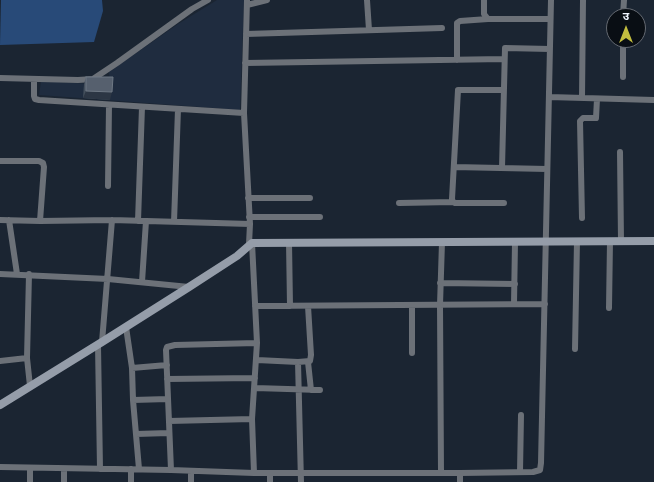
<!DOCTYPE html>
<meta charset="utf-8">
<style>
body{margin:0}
#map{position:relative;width:654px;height:482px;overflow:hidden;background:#1b2532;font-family:Spectral,"Noto Sans Devanagari",serif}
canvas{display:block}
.north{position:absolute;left:606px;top:8px;width:40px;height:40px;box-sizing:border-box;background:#090e14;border:1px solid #656a72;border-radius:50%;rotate:0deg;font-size:11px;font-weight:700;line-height:16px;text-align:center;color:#eff5ff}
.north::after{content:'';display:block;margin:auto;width:14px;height:18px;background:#c2bd3f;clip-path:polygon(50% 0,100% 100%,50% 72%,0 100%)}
</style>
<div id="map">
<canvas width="654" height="482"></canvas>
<div class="north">उ</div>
</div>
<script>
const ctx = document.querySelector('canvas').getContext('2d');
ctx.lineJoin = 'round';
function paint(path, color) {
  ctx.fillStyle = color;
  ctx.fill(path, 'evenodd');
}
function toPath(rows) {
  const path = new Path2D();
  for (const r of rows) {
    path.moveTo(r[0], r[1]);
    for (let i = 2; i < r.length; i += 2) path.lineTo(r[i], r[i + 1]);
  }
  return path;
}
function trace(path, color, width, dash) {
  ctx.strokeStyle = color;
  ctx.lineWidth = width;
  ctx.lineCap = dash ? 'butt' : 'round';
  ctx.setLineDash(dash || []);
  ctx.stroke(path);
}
const built = toPath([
 [217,0,244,0,240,110,39,95,41,81,110,85,109,72,178,24]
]);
const green = toPath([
 [1,0,102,0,103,11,94,42,0,45]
]);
const street = toPath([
 [247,0,244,113,250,224,249,244],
 [367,0,369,30],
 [484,0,484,14,488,19,550,19],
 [247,5,267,0],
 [623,16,624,0],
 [246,34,442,28],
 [457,60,457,23,460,21,488,19],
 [245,63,504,59],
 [623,77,623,40],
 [0,78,78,80,93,79,117,63,192,9,208,0],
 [34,79,34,96,35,99,39,100,244,113],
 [503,90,458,90,452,199,453,202,455,203,504,203],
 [549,97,654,100],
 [582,98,583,0],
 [620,152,621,241],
 [0,161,39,161,43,163,44,167,40,221,0,220],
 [454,167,547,169],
 [502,168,505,48,550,49],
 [108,186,109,105],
 [248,198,310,198],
 [399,203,453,202],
 [249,217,320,217],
 [582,218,580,121,583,118,596,118,597,99],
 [9,220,17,274],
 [40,221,112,220,250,224],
 [138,221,142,107],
 [174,222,178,109],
 [289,242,290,306],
 [0,274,108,279,189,287],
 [29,274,27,358,30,386],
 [142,282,146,221],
 [440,283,515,284],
 [514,304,515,242],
 [255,306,545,304],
 [609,308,610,241],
 [126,327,132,368,133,400,139,469],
 [102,342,112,220],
 [98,345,100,469],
 [575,349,577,241],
 [412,353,412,305],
 [257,360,298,362,310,361,311,355,308,306],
 [0,361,27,358],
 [298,362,301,482],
 [308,362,311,390],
 [132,368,167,365],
 [167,379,255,378],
 [255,388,320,390],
 [133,400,168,399],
 [169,421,252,419],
 [136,434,169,433],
 [0,467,171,470,254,473,252,419,257,343,252,243],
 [30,468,30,482],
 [131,469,131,482],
 [171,470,166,350,167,347,175,345,257,343],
 [520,472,521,415],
 [254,473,460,473,533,472,540,470,541,463,551,0],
 [441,473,440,305,442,242],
 [460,473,460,482],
 [64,482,64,469],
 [191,482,191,471],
 [270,482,270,473]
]);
const secondary = toPath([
 [0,405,102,342,189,287,237,256,252,243,654,241]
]);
const wall = toPath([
 [86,77,110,100,83,98,84,84]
]);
const shadedWall = toPath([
 [86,91,112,92,110,100,83,98]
]);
const building = toPath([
 [86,77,113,77,112,92,86,91,86,77]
]);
paint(built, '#1f2c3f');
paint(green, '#284a78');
trace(street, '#6c7178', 6);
trace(secondary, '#959da9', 8);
paint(wall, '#444f5c');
paint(shadedWall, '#2c3644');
paint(building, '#56606e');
trace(building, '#6e7884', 1);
</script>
